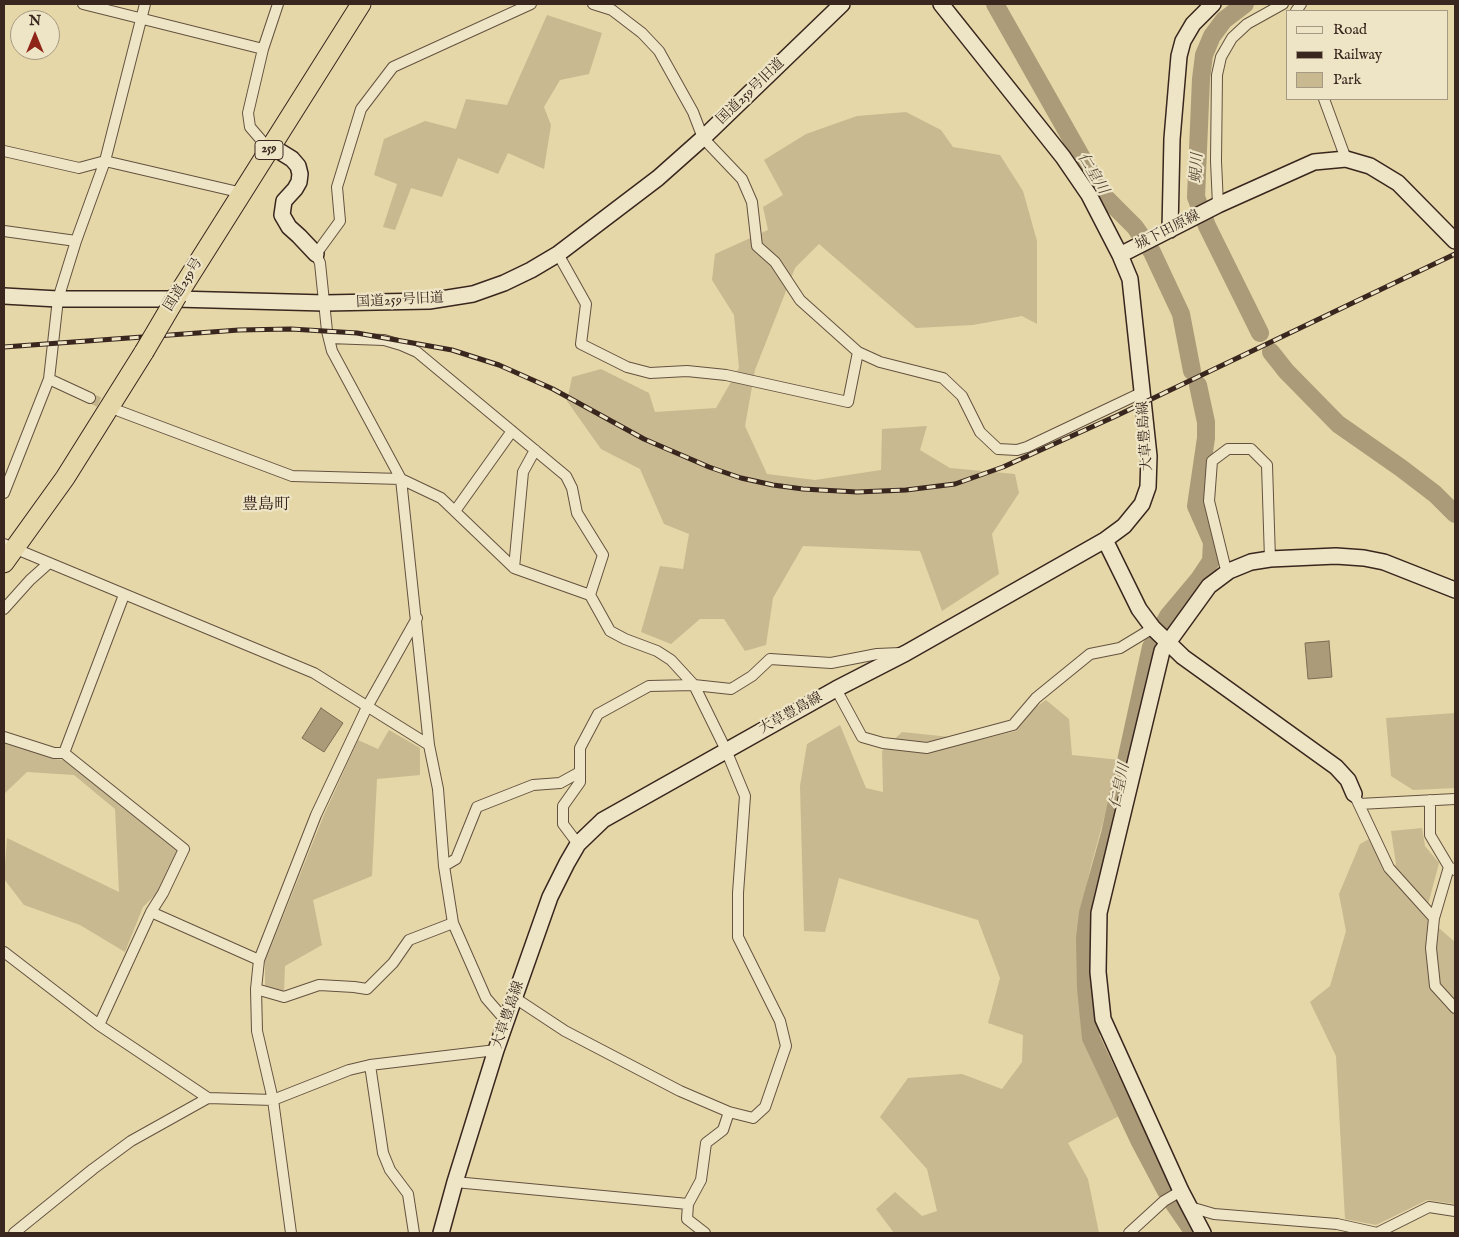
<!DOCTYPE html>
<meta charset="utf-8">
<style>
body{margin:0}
#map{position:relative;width:1459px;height:1237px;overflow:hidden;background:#e5d7a7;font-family:"IM FELL English",serif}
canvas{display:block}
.frame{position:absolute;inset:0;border:5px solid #39261e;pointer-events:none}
.legend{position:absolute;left:1286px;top:10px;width:162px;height:90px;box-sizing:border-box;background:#eee5c6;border:1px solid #a69983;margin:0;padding:6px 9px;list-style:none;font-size:15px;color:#39261e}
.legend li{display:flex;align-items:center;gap:10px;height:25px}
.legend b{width:25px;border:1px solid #a69983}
.north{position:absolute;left:10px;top:10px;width:50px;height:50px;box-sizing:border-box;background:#eee5c6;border:1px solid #a69983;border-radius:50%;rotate:0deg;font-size:14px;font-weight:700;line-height:20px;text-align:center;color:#39261e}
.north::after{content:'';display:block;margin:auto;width:18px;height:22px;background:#8f2418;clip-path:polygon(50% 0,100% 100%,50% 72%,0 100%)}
</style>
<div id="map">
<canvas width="1459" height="1237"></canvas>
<div class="frame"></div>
<ul class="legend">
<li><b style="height:6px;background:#eee5c6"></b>Road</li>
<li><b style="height:6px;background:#39261e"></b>Railway</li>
<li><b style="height:14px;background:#c8b990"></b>Park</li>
</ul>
<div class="north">N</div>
</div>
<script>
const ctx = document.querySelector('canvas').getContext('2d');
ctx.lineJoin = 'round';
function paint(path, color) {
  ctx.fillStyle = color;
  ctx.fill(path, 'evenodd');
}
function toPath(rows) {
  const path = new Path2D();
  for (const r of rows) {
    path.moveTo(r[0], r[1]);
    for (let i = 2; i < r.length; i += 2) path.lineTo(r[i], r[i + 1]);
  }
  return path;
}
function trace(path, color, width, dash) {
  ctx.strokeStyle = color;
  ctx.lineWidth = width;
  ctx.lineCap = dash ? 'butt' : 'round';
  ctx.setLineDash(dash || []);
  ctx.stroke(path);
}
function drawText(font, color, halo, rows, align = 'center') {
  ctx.font = font + ' "IM FELL English","Noto Serif JP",serif';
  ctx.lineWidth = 4.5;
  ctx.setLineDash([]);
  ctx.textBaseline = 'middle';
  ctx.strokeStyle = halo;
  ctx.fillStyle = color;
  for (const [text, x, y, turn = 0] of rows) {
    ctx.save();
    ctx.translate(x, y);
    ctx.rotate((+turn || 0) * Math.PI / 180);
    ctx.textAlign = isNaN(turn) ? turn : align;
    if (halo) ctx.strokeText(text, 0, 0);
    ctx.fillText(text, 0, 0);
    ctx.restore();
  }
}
const green = toPath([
 [547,15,602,33,589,74,560,80,544,107,551,125,544,169,508,153,498,174,458,158,442,197,411,188,395,230,383,227,397,184,374,175,384,139,425,121,456,129,466,99,507,105],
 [906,112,941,130,953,147,1000,155,1023,191,1037,241,1037,324,1022,316,973,325,916,328,819,244,795,268,755,370,745,426,767,474,815,480,881,470,882,429,927,426,920,450,950,468,1015,474,1019,493,992,534,999,574,942,611,920,551,803,546,773,598,766,645,745,651,724,619,700,619,671,644,641,632,660,566,683,569,689,534,664,524,640,469,601,449,567,401,572,377,601,369,649,393,655,412,716,408,739,368,734,315,712,280,715,254,768,230,763,207,783,195,764,160,806,134,857,116],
 [1046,700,1069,719,1072,755,1120,760,1091,866,1081,911,1078,937,1086,1039,1121,1115,1068,1143,1088,1179,1099,1233,894,1233,876,1209,895,1192,922,1216,937,1211,927,1169,880,1117,908,1078,962,1074,1002,1089,1022,1062,1023,1035,988,1023,1000,978,978,920,839,878,825,932,804,931,800,786,807,744,840,725,866,788,883,792,882,751,902,732,979,740,1016,731,1030,711],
 [1455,713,1455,788,1413,790,1391,776,1386,718],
 [389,730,420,748,420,775,377,779,372,876,313,900,322,945,285,966,284,992,265,987,265,961,324,815,358,740,378,749],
 [4,741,54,759,65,760,177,850,158,892,143,907,125,952,80,925,24,905,4,879,7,838,119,892,115,809,74,775,27,772,4,794],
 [1422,828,1425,846,1439,863,1425,916,1455,942,1455,1204,1427,1200,1376,1225,1345,1219,1336,1056,1310,1002,1330,986,1346,931,1339,894,1360,844,1369,839,1389,875,1396,864,1391,831]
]);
const water = toPath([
 [1329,641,1332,677,1308,679,1305,643,1329,641],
 [321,708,343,723,324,752,302,738,321,708]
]);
const river = toPath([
 [995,4,1103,195,1135,227,1152,252,1181,314,1192,371],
 [1245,4,1224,20,1212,36,1204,55,1201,79,1196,197,1207,226,1260,333],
 [1271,352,1286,371,1338,424,1401,468,1435,494,1455,514],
 [1166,1191,1139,1140,1091,1038,1086,988,1085,938,1088,913,1110,834,1151,647,1168,616,1199,579,1211,561,1212,542,1196,506,1206,438,1206,422,1198,385],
 [1174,1204,1194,1233]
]);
const streetTunnel = toPath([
 [90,398,112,408]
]);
const street = toPath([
 [83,4,263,49],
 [593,4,612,10,642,33,659,51,693,112,703,138,742,179,752,202,757,246,775,262,800,300,858,352,880,362,943,378,962,396,980,432,998,449,1017,450,1027,447,1143,392],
 [1296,11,1301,4],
 [1324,99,1346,159],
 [271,146,262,141,250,127,248,113,263,49,278,4],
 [4,151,79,168,105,161,234,191,242,195],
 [1218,205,1216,161,1217,75,1221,57,1232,38,1247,24,1283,4],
 [4,231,76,241],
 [558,254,586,304,581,344,627,367,650,373,687,371,726,375,848,402,858,352],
 [329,338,384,340,401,345,417,352,566,476,572,488,577,513,603,555,590,595],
 [49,379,90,398],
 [119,411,292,476,401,479,441,498,514,568,590,595,610,631,625,639,657,651,671,660,694,685,726,750,745,796,738,893,738,937,780,1021,786,1046,765,1107,753,1118,729,1112,680,1091,565,1031,515,998],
 [4,493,49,379,58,299,76,241,105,161,145,4],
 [455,511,512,431],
 [4,544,314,673,429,745],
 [514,568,523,472,535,450],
 [1229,571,1225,566,1209,501,1212,461,1228,449,1251,449,1267,465,1270,559],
 [4,609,30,580,49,563],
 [836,689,862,737,883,743,927,748,1013,725,1036,698,1090,654,1120,648,1153,628],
 [4,737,54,753,64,753],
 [1354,794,1389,868,1434,918],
 [1430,800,1430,835,1449,867,1455,870],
 [1359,804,1455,799],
 [578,844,563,824,563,806,580,782,580,748,598,714,649,686,694,685,731,689,752,676,770,659,831,663,877,654,900,653],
 [444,866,456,859,477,807,533,785,560,783,580,772],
 [1449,867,1434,918,1431,948,1435,986,1455,1008],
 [151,912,259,960],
 [4,952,99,1025,208,1098],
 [256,989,284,997,319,985,354,987,367,989,393,963,409,940,453,923],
 [506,1021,486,998,453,923,444,866,438,789,429,745,401,479,332,351,327,331,320,263,316,254,340,221,337,187,361,109,393,67,531,4],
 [99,1025,151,912,163,893,184,849,64,753,124,595],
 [370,1065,383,1153,390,1170,408,1194,414,1233],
 [455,1182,688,1204],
 [1190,1207,1214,1214,1337,1224,1377,1233,1429,1207,1455,1211],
 [14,1233,93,1169,131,1141,208,1098,273,1100,349,1070,370,1065,496,1050],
 [291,1233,273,1100,257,1031,256,989,259,960,316,815,367,707,417,618],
 [705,1233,687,1219,688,1204,701,1180,706,1143,723,1130,729,1112],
 [1129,1233,1164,1201,1181,1191]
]);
const secondary = toPath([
 [271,146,292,159,298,166,300,174,299,182,295,189,284,201,282,215,289,227,299,236,316,254],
 [1170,230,1172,139,1179,56,1183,41,1193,24,1213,4],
 [1120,255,1218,205,1314,162,1346,159,1370,166,1398,183,1455,241],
 [4,296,58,299,176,299,325,303,429,301,473,294,504,283,531,270,558,254,658,178,703,138,842,4],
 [1105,540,1139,609,1153,628,1183,657,1336,767,1348,780,1354,794],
 [441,1233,455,1182,496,1050,550,897,567,863,578,844,603,820,836,689,906,653,1105,540,1124,526,1142,504,1148,487,1149,456,1130,279,1120,255,1089,195,1063,157,941,4],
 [1203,1233,1181,1191,1103,1019,1098,972,1099,913,1162,651,1209,586,1229,571,1251,562,1270,559,1336,556,1364,558,1384,562,1455,590]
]);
const highway = toPath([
 [177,296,361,4],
 [4,563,65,478,144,352]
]);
const rail = toPath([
 [4,347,239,330,291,329,357,333,452,350,499,365,553,389,644,439,709,467,741,478,773,485,803,489,857,492,906,490,955,484,1003,467,1116,416,1455,254]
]);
const highwayBridge = toPath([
 [144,352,177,296]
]);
const shields = [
 [269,150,28]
];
const shieldNames = [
 ["259",269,150]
];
const streetNames = [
 ["国道259号旧道",751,92,-44],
 ["城下田原線",1168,231,-27],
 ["国道259号",184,285,-58],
 ["国道259号旧道",400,301,-3],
 ["大草豊島線",1146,436,-94],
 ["大草豊島線",791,714,-29],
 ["大草豊島線",509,1015,-71]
];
const waterNames = [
 ["蜆川",1198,168,-87],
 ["仁皇川",1092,174,59],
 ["仁皇川",1121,786,-78]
];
const quarterNames = [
 ["豊島町",266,506]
];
paint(green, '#c8b990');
paint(water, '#ab9b78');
trace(water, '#7d6c54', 1);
trace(river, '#ab9b78', 18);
trace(streetTunnel, '#c3b48c', 10, [10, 5]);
trace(street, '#645240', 12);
trace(secondary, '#39261e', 18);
trace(highway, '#39261e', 21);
trace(street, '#eee5c6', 10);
trace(secondary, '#eee5c6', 15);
trace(highway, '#e5d7a7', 19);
trace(rail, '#39261e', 5);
trace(rail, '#eee5c6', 3, [9]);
trace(highwayBridge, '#39261e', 21, []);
trace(highwayBridge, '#e5d7a7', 19);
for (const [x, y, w] of shields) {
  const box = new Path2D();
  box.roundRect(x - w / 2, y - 9.5, w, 19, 4);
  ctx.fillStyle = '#eee5c6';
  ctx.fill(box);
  trace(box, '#39261e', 1);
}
drawText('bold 12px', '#39261e', null, shieldNames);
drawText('14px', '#39261e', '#eee5c6', streetNames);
drawText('italic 15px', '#5b4939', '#eee5c6', waterNames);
drawText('16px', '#39261e', '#eee5c6', quarterNames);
</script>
